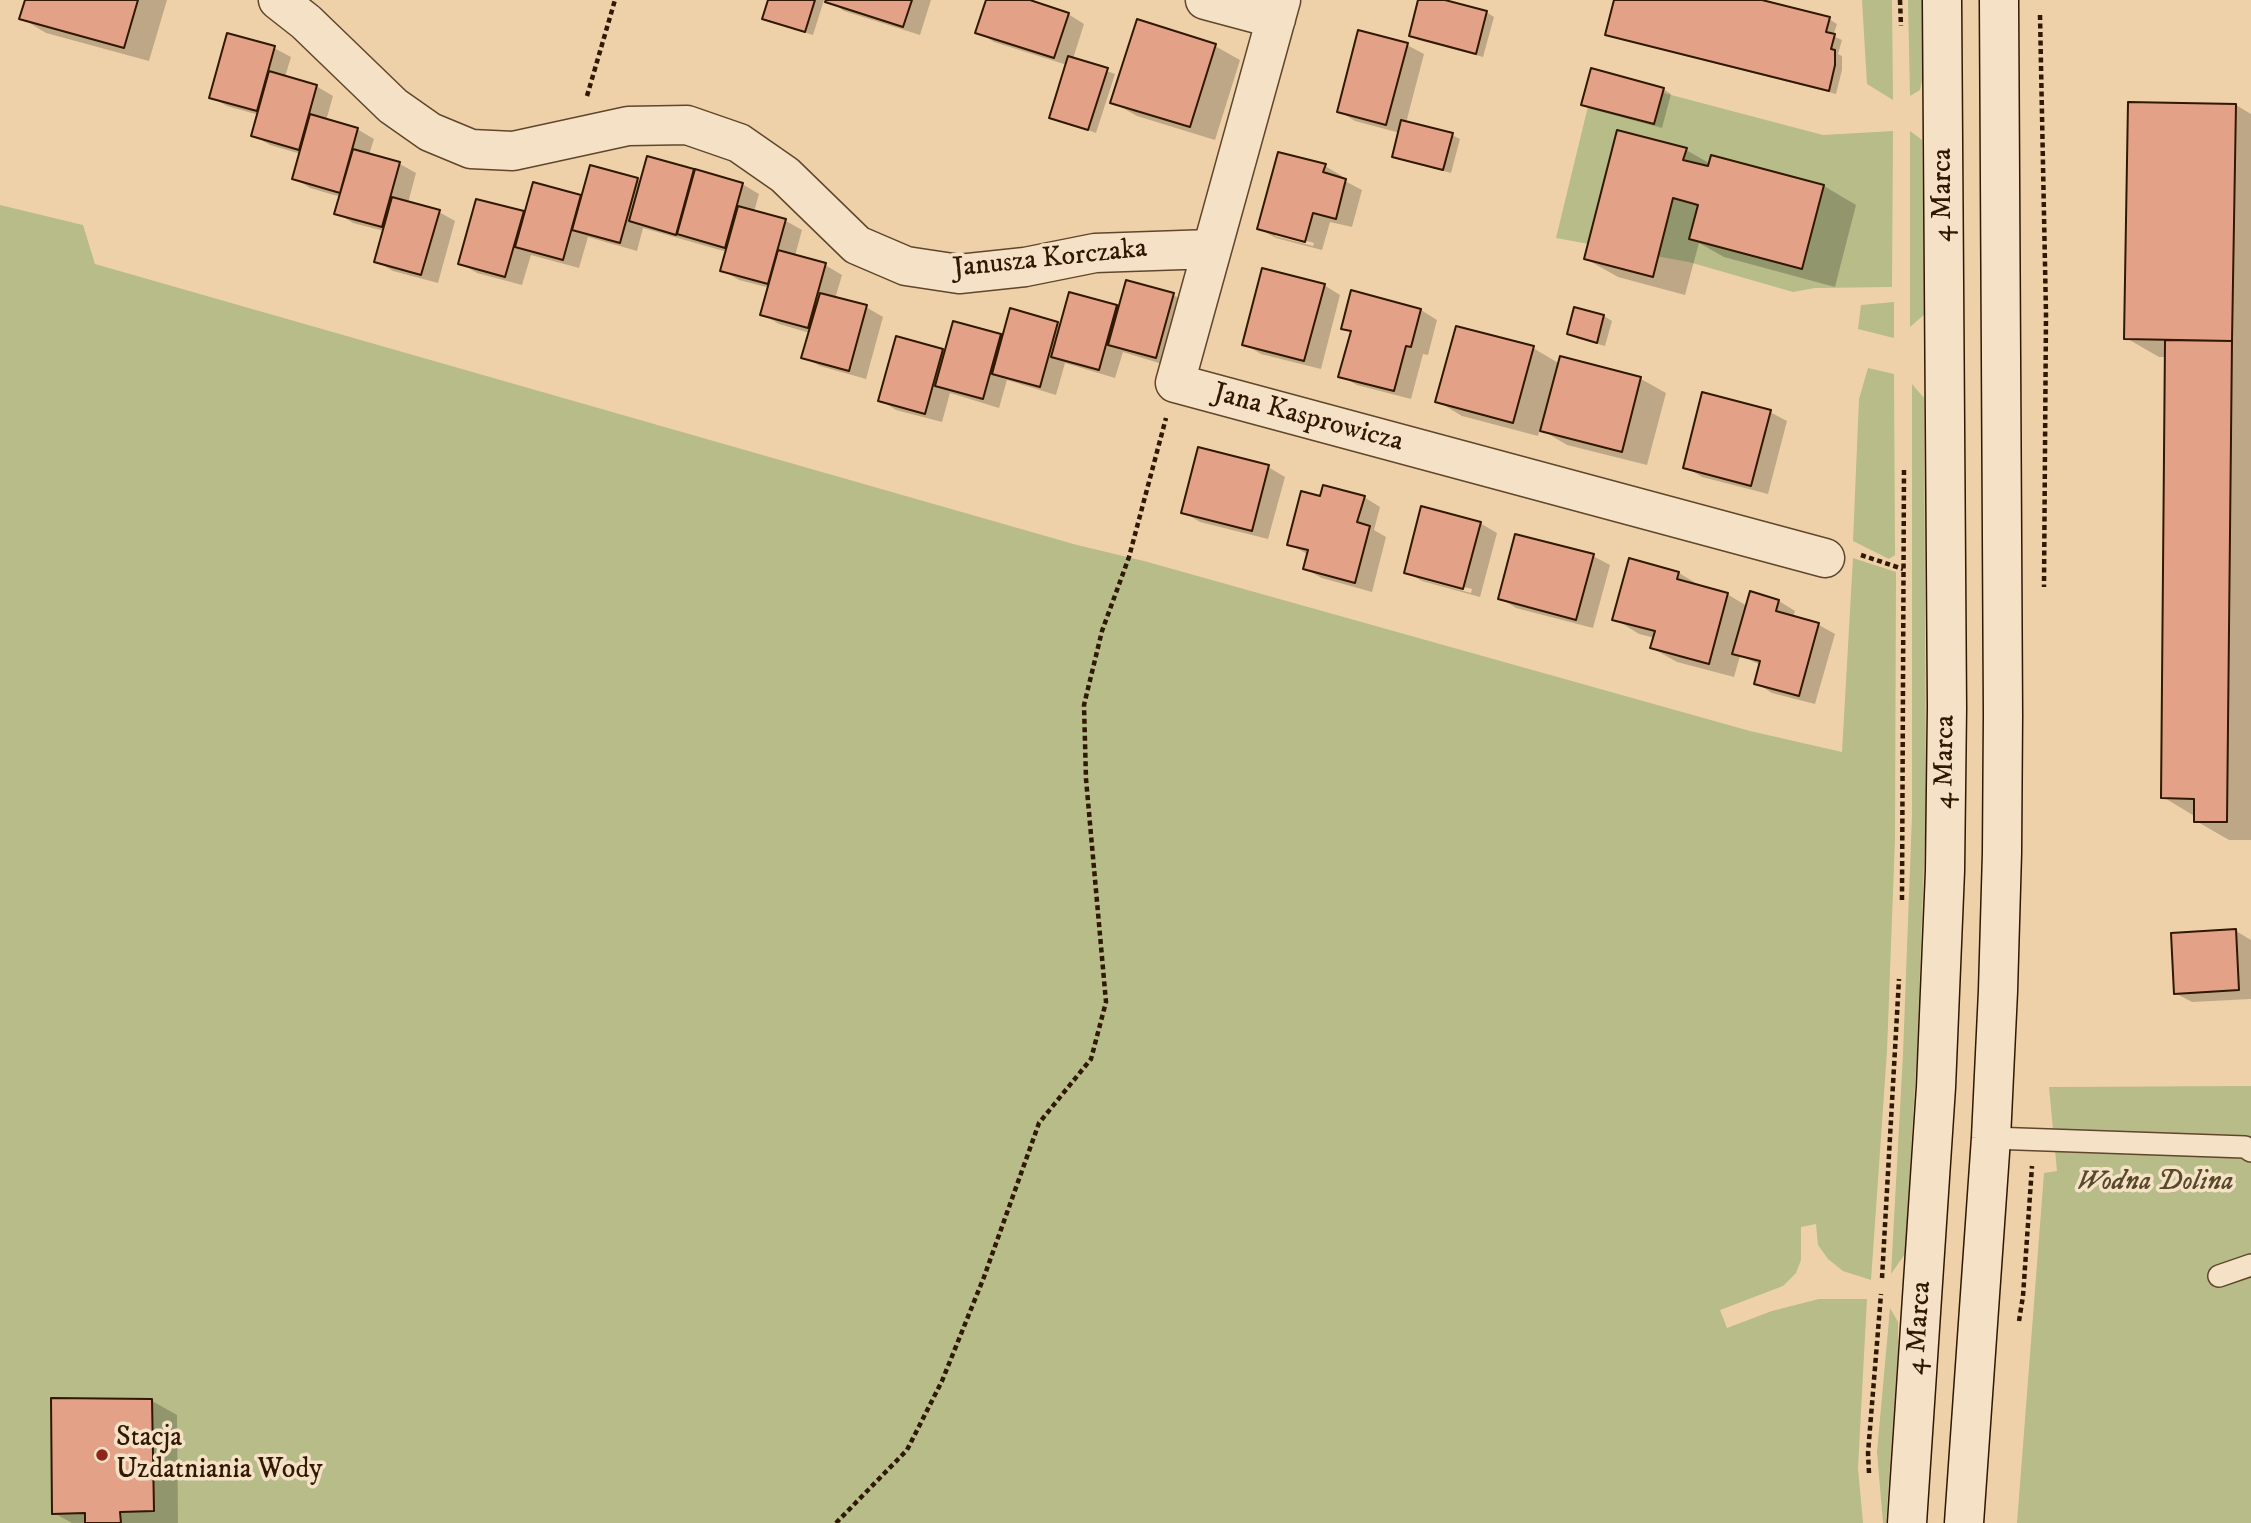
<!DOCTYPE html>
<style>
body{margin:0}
canvas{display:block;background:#eed1a8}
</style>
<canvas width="2251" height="1523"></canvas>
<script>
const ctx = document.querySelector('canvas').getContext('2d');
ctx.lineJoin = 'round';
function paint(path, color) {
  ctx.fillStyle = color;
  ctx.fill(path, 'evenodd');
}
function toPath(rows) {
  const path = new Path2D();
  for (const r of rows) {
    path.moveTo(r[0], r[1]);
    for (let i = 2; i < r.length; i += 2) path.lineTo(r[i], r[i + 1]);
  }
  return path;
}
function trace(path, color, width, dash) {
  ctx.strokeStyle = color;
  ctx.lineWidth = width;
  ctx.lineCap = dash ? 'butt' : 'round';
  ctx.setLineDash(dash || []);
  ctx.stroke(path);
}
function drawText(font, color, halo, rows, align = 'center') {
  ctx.font = font + ' "IM FELL DW Pica",serif';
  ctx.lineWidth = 7;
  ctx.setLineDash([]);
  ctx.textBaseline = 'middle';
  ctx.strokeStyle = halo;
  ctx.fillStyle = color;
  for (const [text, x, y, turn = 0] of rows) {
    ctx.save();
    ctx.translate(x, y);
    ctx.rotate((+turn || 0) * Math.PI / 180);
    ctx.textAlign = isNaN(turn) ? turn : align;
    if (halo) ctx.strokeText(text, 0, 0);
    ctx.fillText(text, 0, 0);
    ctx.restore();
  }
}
const green = toPath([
 [1862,0,1892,0,1893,100,1867,84],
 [1908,0,1924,0,1925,23,1923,77,1920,90,1910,96],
 [1592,90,1656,91,1823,135,1893,131,1892,287,1815,288,1793,292,1689,262,1556,238],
 [1910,131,1922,140,1925,314,1910,327],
 [0,205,83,225,95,264,1077,545,1144,561,1750,731,1842,752,1853,558,1896,572,1895,839,1887,1051,1871,1280,1843,1271,1828,1259,1818,1245,1816,1224,1801,1227,1801,1260,1796,1273,1783,1286,1720,1310,1727,1328,1772,1311,1819,1299,1867,1299,1858,1468,1863,1523,0,1523],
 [1894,302,1894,338,1858,329,1861,305],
 [1868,368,1894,374,1895,555,1889,559,1853,541,1859,399],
 [1912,384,1924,398,1926,810,1917,1051,1905,1254,1891,1274,1903,1054,1912,815],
 [2251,1086,2251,1523,2017,1523,2044,1173,2057,1171,2049,1087],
 [1890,1308,1898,1322,1898,1350,1886,1523,1883,1523,1877,1452]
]);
const shadow = toPath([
 [27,0,167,0,149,61,46,33,21,18],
 [769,0,824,0,813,35,771,22,764,18],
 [828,0,931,0,920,35,844,11],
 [988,0,1024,0,1068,14,1084,24,1073,59,1115,74,1096,133,1051,117,1067,65,994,42,978,32],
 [1420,0,1444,0,1486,12,1494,17,1483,57,1418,40,1411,36],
 [1616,0,1755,0,1829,19,1837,24,1833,36,1842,40,1838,54,1842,56,1842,70,1836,94,1615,38,1607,34],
 [1407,45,1424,54,1406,123,1452,135,1460,139,1451,173,1402,160,1394,156,1400,133,1355,121,1339,111],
 [1215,46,1240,60,1215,140,1137,116,1112,102],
 [274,48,291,57,285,77,316,86,333,96,326,121,357,129,374,139,369,155,400,164,416,173,408,203,439,212,455,221,438,283,393,271,376,261,384,231,353,223,337,213,341,197,310,188,294,178,301,154,270,145,253,135,259,115,227,106,211,97],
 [1663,89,1671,94,1662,128,1591,109,1583,105],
 [2236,105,2251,114,2251,840,2229,840,2196,821,2196,817,2163,797,2167,357,2159,357,2126,338],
 [1686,150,1711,164,1824,186,1856,205,1835,287,1724,257,1699,243,1685,295,1618,277,1586,259],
 [648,159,742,184,759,194,754,212,786,221,802,230,795,256,825,265,842,275,835,299,866,307,883,317,866,379,820,366,803,357,810,333,779,324,762,314,770,288,739,280,722,270,727,252,643,228,637,251,588,237,579,268,531,255,522,285,477,273,460,263,477,201,526,214,534,184,583,198,638,180,641,182],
 [1325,166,1342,176,1341,179,1362,190,1352,227,1330,222,1322,250,1276,238,1259,229],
 [1275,232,1314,243,1313,246,1275,236],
 [1324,285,1340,295,1321,369,1261,354,1244,344],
 [1173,295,1190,304,1172,367,1123,352,1115,378,1065,363,1056,395,1007,380,999,408,950,393,942,422,896,410,880,400,942,350,946,353,1000,336,1004,338,1057,323,1061,326,1116,307,1120,309],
 [1575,309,1604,316,1612,321,1605,346,1576,338,1569,334],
 [1421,310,1437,320,1428,355,1423,354,1411,399,1357,385,1340,376,1352,333,1343,328],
 [1533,348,1560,364,1561,358,1641,379,1666,393,1647,465,1567,445,1540,429,1538,436,1462,416,1437,401],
 [1770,412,1787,421,1768,494,1702,477,1685,467],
 [1268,467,1285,477,1268,539,1200,522,1183,512],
 [1364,497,1380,507,1374,530,1386,537,1372,592,1322,578,1305,569,1309,555,1289,544,1321,498],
 [1480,523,1497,533,1480,597,1422,581,1406,572],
 [1421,576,1472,589,1471,593,1421,579],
 [1593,556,1610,565,1593,628,1516,608,1500,598],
 [1679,573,1704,588,1727,594,1747,606,1779,601,1795,611,1793,618,1819,625,1835,634,1815,704,1772,693,1756,683,1761,665,1740,656,1734,677,1677,662,1652,648,1655,638,1639,634,1615,619],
 [2236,931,2251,940,2251,999,2192,1002,2175,993],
 [152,1401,177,1415,178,1523,72,1523,54,1513]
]);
const building = toPath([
 [25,0,138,0,124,48,19,19,25,0],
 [768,0,815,0,805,32,762,19,768,0],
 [826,0,912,0,903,27,825,2,826,0],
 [986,0,1030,0,1069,13,1054,58,975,33,986,0],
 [1418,0,1445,0,1487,11,1476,54,1409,36,1418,0],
 [1614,0,1762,0,1830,17,1826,32,1835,34,1831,49,1835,50,1835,65,1829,91,1605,35,1614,0],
 [1137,19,1216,44,1190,127,1110,103,1137,19],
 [1358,30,1408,43,1386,125,1337,112,1358,30],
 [227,33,275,46,257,111,209,98,227,33],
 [1068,56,1108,68,1088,130,1049,118,1068,56],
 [1591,68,1664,88,1654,124,1581,105,1591,68],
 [269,71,317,85,299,150,251,136,269,71],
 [2128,102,2236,104,2232,341,2124,339,2128,102],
 [310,114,358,128,340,193,292,179,310,114],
 [1401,120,1453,133,1443,170,1392,157,1401,120],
 [1617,130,1687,148,1683,160,1708,166,1711,155,1824,185,1802,269,1689,239,1698,205,1673,198,1653,277,1584,259,1617,130],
 [353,149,400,162,382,227,334,214,353,149],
 [1278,152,1326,164,1323,172,1346,179,1336,219,1313,213,1305,242,1257,229,1278,152],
 [647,156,694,169,676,235,629,221,647,156],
 [590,165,638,178,620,243,572,230,590,165],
 [695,169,743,183,725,248,677,234,695,169],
 [533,182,581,195,563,260,515,247,533,182],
 [392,197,440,210,421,275,374,262,392,197],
 [476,199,524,211,505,277,458,264,476,199],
 [738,206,786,219,768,284,720,271,738,206],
 [778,250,826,263,808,328,760,315,778,250],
 [1262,268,1325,284,1304,361,1242,345,1262,268],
 [1126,280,1174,293,1156,358,1108,345,1126,280],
 [1351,290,1421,309,1411,347,1406,346,1394,391,1338,377,1351,331,1341,329,1351,290],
 [1069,292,1117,305,1099,370,1051,357,1069,292],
 [820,293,867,305,849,371,801,358,820,293],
 [1574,307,1604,315,1597,343,1567,334,1574,307],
 [1010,308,1058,322,1040,387,992,374,1010,308],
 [953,321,1001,334,983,399,935,386,953,321],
 [1456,326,1534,346,1513,423,1435,402,1456,326],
 [896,336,943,349,925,414,878,401,896,336],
 [2165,340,2232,341,2227,822,2194,822,2194,799,2161,798,2165,340],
 [1560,356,1641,377,1622,452,1540,431,1560,356],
 [1702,392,1771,410,1751,486,1683,468,1702,392],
 [1198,447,1269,465,1252,531,1181,513,1198,447],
 [1323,485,1365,496,1357,522,1370,526,1355,583,1303,569,1308,550,1287,545,1301,491,1320,496,1323,485],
 [1421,506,1481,522,1463,589,1404,573,1421,506],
 [1515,534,1594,554,1576,620,1498,599,1515,534],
 [1629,558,1679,572,1677,579,1728,593,1709,664,1650,648,1655,631,1612,620,1629,558],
 [1750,591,1779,600,1776,611,1819,623,1799,696,1754,684,1760,661,1732,654,1750,591],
 [2236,929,2239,990,2174,994,2171,933,2236,929],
 [51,1398,152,1399,154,1511,120,1512,121,1523,85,1523,85,1513,52,1514,51,1398]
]);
const path = toPath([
 [1900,0,1901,26],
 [2040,15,2046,314,2044,587],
 [587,96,615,0],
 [1861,555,1903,569],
 [1902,900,1904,468],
 [1882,1278,1899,979],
 [2019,1321,2023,1296,2032,1166],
 [1869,1473,1868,1453,1881,1294],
 [836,1523,907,1450,942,1381,984,1277,1039,1123,1091,1059,1106,1002,1086,779,1084,705,1102,631,1129,557,1166,418]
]);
const service = toPath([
 [1991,1138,2245,1147,2251,1151],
 [2219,1276,2251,1265]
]);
const minor = toPath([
 [278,0,306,22,393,106,430,132,471,149,513,151,628,126,687,125,739,143,785,175,857,245,906,266,959,274,1025,267,1095,253,1211,249],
 [1205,0,1276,19],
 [1281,0,1175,383,1825,558]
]);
const secondary = toPath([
 [1907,1523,1936,1087,1945,871,1947,707,1942,0],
 [1964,1523,1991,1138,1998,991,2002,853,2003,715,1999,0]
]);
const markers = [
 [102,1455,7,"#8f2418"]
];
const streetNames = [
 ["4 Marca",1944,195,-90],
 ["Janusza Korczaka",1050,260,-6],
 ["Jana Kasprowicza",1308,419,15],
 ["4 Marca",1946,762,-89],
 ["4 Marca",1920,1328,-86]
];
const parkNames = [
 ["Wodna Dolina",2155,1183]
];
const poiNames = [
 ["Stacja",116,1439],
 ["Uzdatniania Wody",116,1471]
];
paint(green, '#b7bc89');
paint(shadow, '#0003');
paint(building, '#e3a188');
trace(building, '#301801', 2);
trace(service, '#60462b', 24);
trace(minor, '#60462b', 41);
trace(secondary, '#301801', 41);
trace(path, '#301801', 4.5, [5, 3.5]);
trace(service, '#f4e1c6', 21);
trace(minor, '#f4e1c6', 38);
trace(secondary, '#f4e1c6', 38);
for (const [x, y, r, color] of markers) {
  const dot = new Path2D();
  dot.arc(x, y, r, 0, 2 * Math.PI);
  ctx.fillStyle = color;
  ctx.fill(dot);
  trace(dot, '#f4e1c6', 2.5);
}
drawText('28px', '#301801', '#f4e1c6', streetNames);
drawText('italic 28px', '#58492a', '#f4e1c6', parkNames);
drawText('28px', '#301801', '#f4e1c6', poiNames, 'left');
</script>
